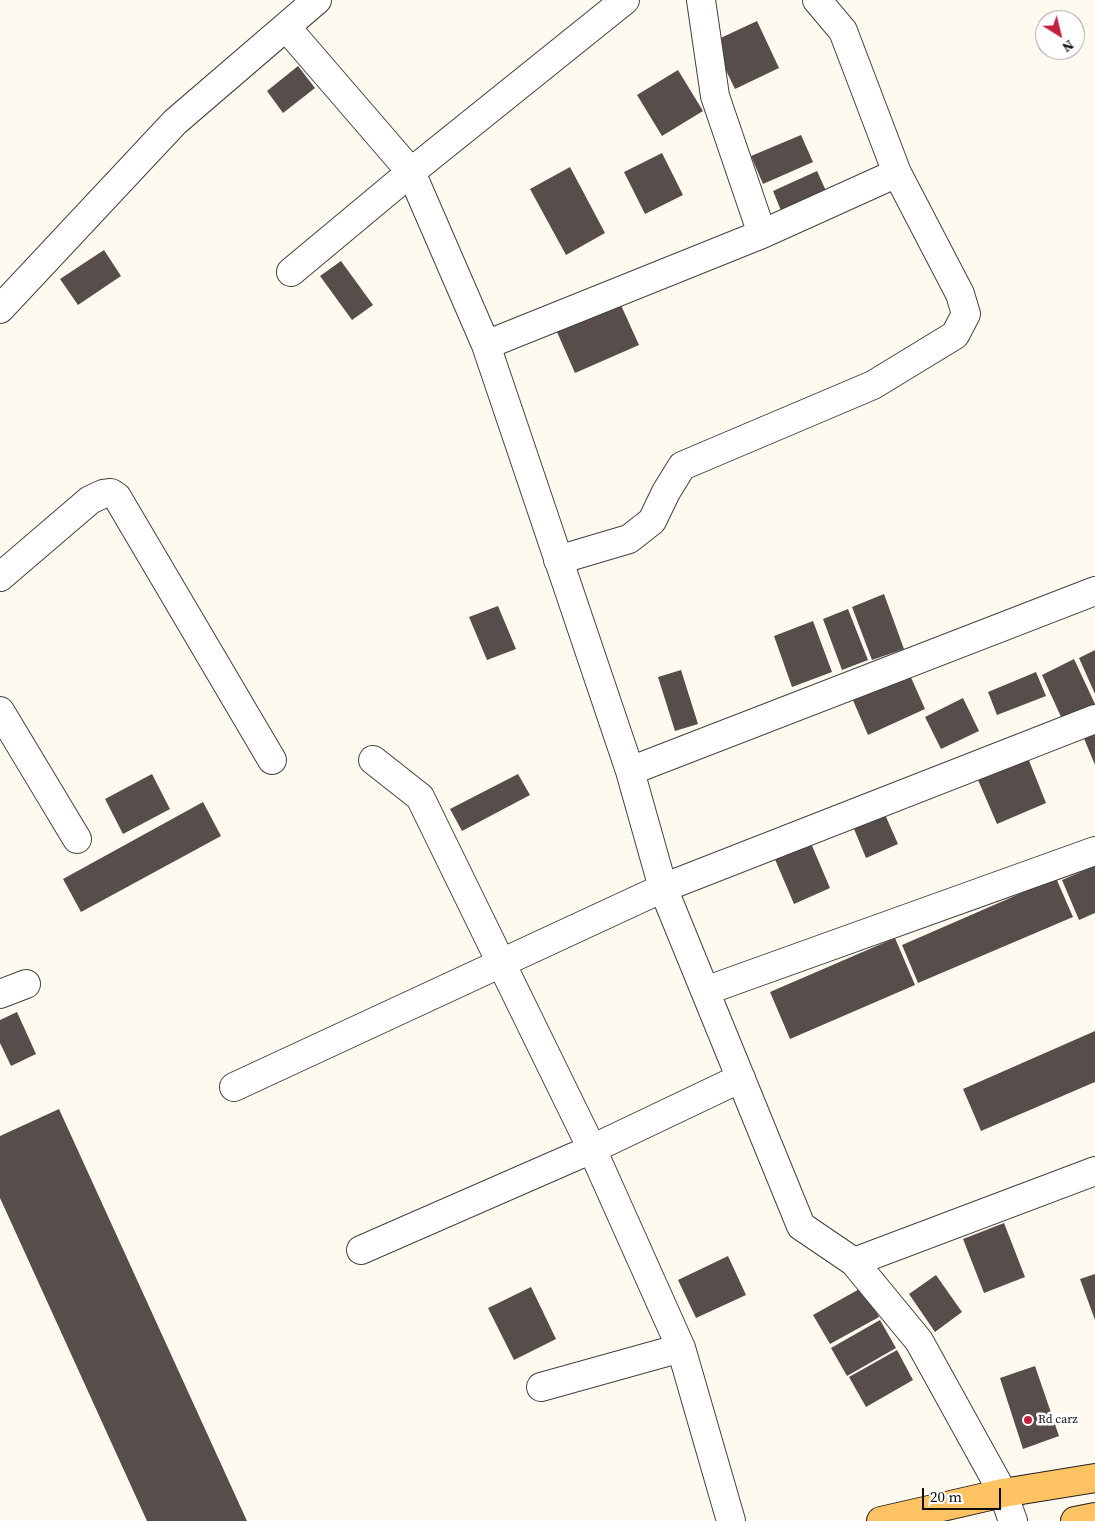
<!DOCTYPE html>
<style>
body{margin:0}
#map{position:relative;width:1095px;height:1521px;overflow:hidden;background:#fffaef;font-family:"Source Serif 4",serif}
canvas{display:block}
.north{position:absolute;left:1035px;top:10px;width:50px;height:50px;box-sizing:border-box;background:#fff;border:1px solid #9f9f9f;border-radius:50%;rotate:144deg;font-size:14px;font-weight:700;line-height:20px;text-align:center;color:#0e0e0e}
.north::after{content:'';display:block;margin:auto;width:18px;height:22px;background:#c3203e;clip-path:polygon(50% 0,100% 100%,50% 72%,0 100%)}
.scale{position:absolute;left:922px;top:1488px;width:79px;height:22px;box-sizing:border-box;border:2px solid #0e0e0e;border-top:0;padding-left:6px;font-size:15px;line-height:18px;white-space:nowrap;color:#0e0e0e;-webkit-text-stroke:4px #fff;paint-order:stroke}
</style>
<div id="map">
<canvas width="1095" height="1521"></canvas>
<div class="north">N</div>
<div class="scale">20 m</div>
</div>
<script>
const ctx = document.querySelector('canvas').getContext('2d');
ctx.lineJoin = 'round';
function paint(path, color) {
  ctx.fillStyle = color;
  ctx.fill(path, 'evenodd');
}
function toPath(rows) {
  const path = new Path2D();
  for (const r of rows) {
    path.moveTo(r[0], r[1]);
    for (let i = 2; i < r.length; i += 2) path.lineTo(r[i], r[i + 1]);
  }
  return path;
}
function trace(path, color, width, dash) {
  ctx.strokeStyle = color;
  ctx.lineWidth = width;
  ctx.lineCap = dash ? 'butt' : 'round';
  ctx.setLineDash(dash || []);
  ctx.stroke(path);
}
function drawText(font, color, halo, rows, align = 'center') {
  ctx.font = font + ' "Source Serif 4",serif';
  ctx.lineWidth = 5;
  ctx.setLineDash([]);
  ctx.textBaseline = 'middle';
  ctx.strokeStyle = halo;
  ctx.fillStyle = color;
  for (const [text, x, y, turn = 0] of rows) {
    ctx.save();
    ctx.translate(x, y);
    ctx.rotate((+turn || 0) * Math.PI / 180);
    ctx.textAlign = isNaN(turn) ? turn : align;
    if (halo) ctx.strokeText(text, 0, 0);
    ctx.fillText(text, 0, 0);
    ctx.restore();
  }
}
const building = toPath([
 [757,21,779,68,735,89,712,42],
 [298,66,315,88,283,113,267,91],
 [678,70,703,111,662,136,637,95],
 [801,135,813,162,763,184,751,156],
 [662,153,683,195,645,214,624,172],
 [570,167,605,233,566,255,530,189],
 [817,171,827,193,782,213,773,191],
 [104,250,121,276,78,305,60,279],
 [341,261,373,305,352,320,320,276],
 [620,303,639,345,575,373,557,332],
 [884,594,904,649,872,660,852,607],
 [498,606,516,649,487,660,469,617],
 [848,609,868,660,842,670,823,619],
 [813,621,832,672,792,687,774,636],
 [1095,650,1095,694,1079,658],
 [1074,659,1095,704,1062,719,1042,675],
 [681,670,698,724,675,731,658,677],
 [1036,672,1046,696,997,715,988,692],
 [909,673,925,709,868,735,852,698],
 [963,698,979,731,941,749,925,717],
 [1095,731,1095,765,1083,736],
 [1028,758,1046,803,997,824,978,780],
 [152,774,170,809,123,834,105,799],
 [518,774,530,795,462,831,450,809],
 [203,802,221,836,81,912,63,879],
 [883,810,898,844,866,858,852,824],
 [810,841,830,888,794,904,774,857],
 [1095,866,1095,913,1079,920,1062,880],
 [1056,878,1073,917,918,983,902,945],
 [895,938,915,985,790,1039,770,992],
 [17,1012,36,1054,11,1066,0,1043,0,1020],
 [1095,1031,1095,1082,981,1131,963,1089],
 [59,1109,247,1521,147,1521,0,1198,0,1136],
 [1004,1223,1025,1277,984,1293,963,1239],
 [728,1256,746,1295,696,1318,678,1280],
 [1095,1274,1095,1320,1080,1279],
 [936,1275,962,1312,935,1332,909,1294],
 [531,1287,556,1339,514,1360,488,1308],
 [863,1287,879,1317,830,1344,813,1315],
 [880,1320,896,1348,847,1376,831,1348],
 [897,1350,913,1380,866,1407,849,1377],
 [1035,1366,1059,1436,1023,1449,1000,1378]
]);
const minor = toPath([
 [701,0,715,96,762,234],
 [817,0,843,31,897,173,762,234,486,345,630,771,663,888,801,1226,854,1262,919,1341,1003,1493,1013,1521],
 [286,27,411,172,486,345],
 [291,272,411,172,625,0],
 [0,309,175,122,317,0],
 [558,560,629,539,652,521,666,492,682,466,873,385,955,335,966,314,960,294,897,173],
 [0,577,90,500,103,494,111,493,117,497,272,760],
 [0,711,77,839],
 [373,760,420,797,592,1149,681,1348,731,1521],
 [630,771,1095,591],
 [705,991,1095,851],
 [0,994,26,984],
 [234,1087,663,888,1095,719],
 [361,1250,592,1149,741,1078],
 [854,1262,1095,1171],
 [541,1387,681,1348]
]);
const major = toPath([
 [881,1521,1003,1493,1095,1478],
 [1075,1521,1095,1517]
]);
const markers = [
 [1028,1420,5,"#c3203e"]
];
const poiNames = [
 ["Rd carz",1038,1420]
];
paint(building, '#574d4a');
trace(minor, '#414141', 30);
trace(major, '#1f1f1f', 30);
trace(minor, '#fff', 28);
trace(major, '#fdc261', 28);
for (const [x, y, r, color] of markers) {
  const dot = new Path2D();
  dot.arc(x, y, r, 0, 2 * Math.PI);
  ctx.fillStyle = color;
  ctx.fill(dot);
  trace(dot, '#fff', 2);
}
drawText('12px', '#0e0e0e', '#fff', poiNames, 'left');
</script>
